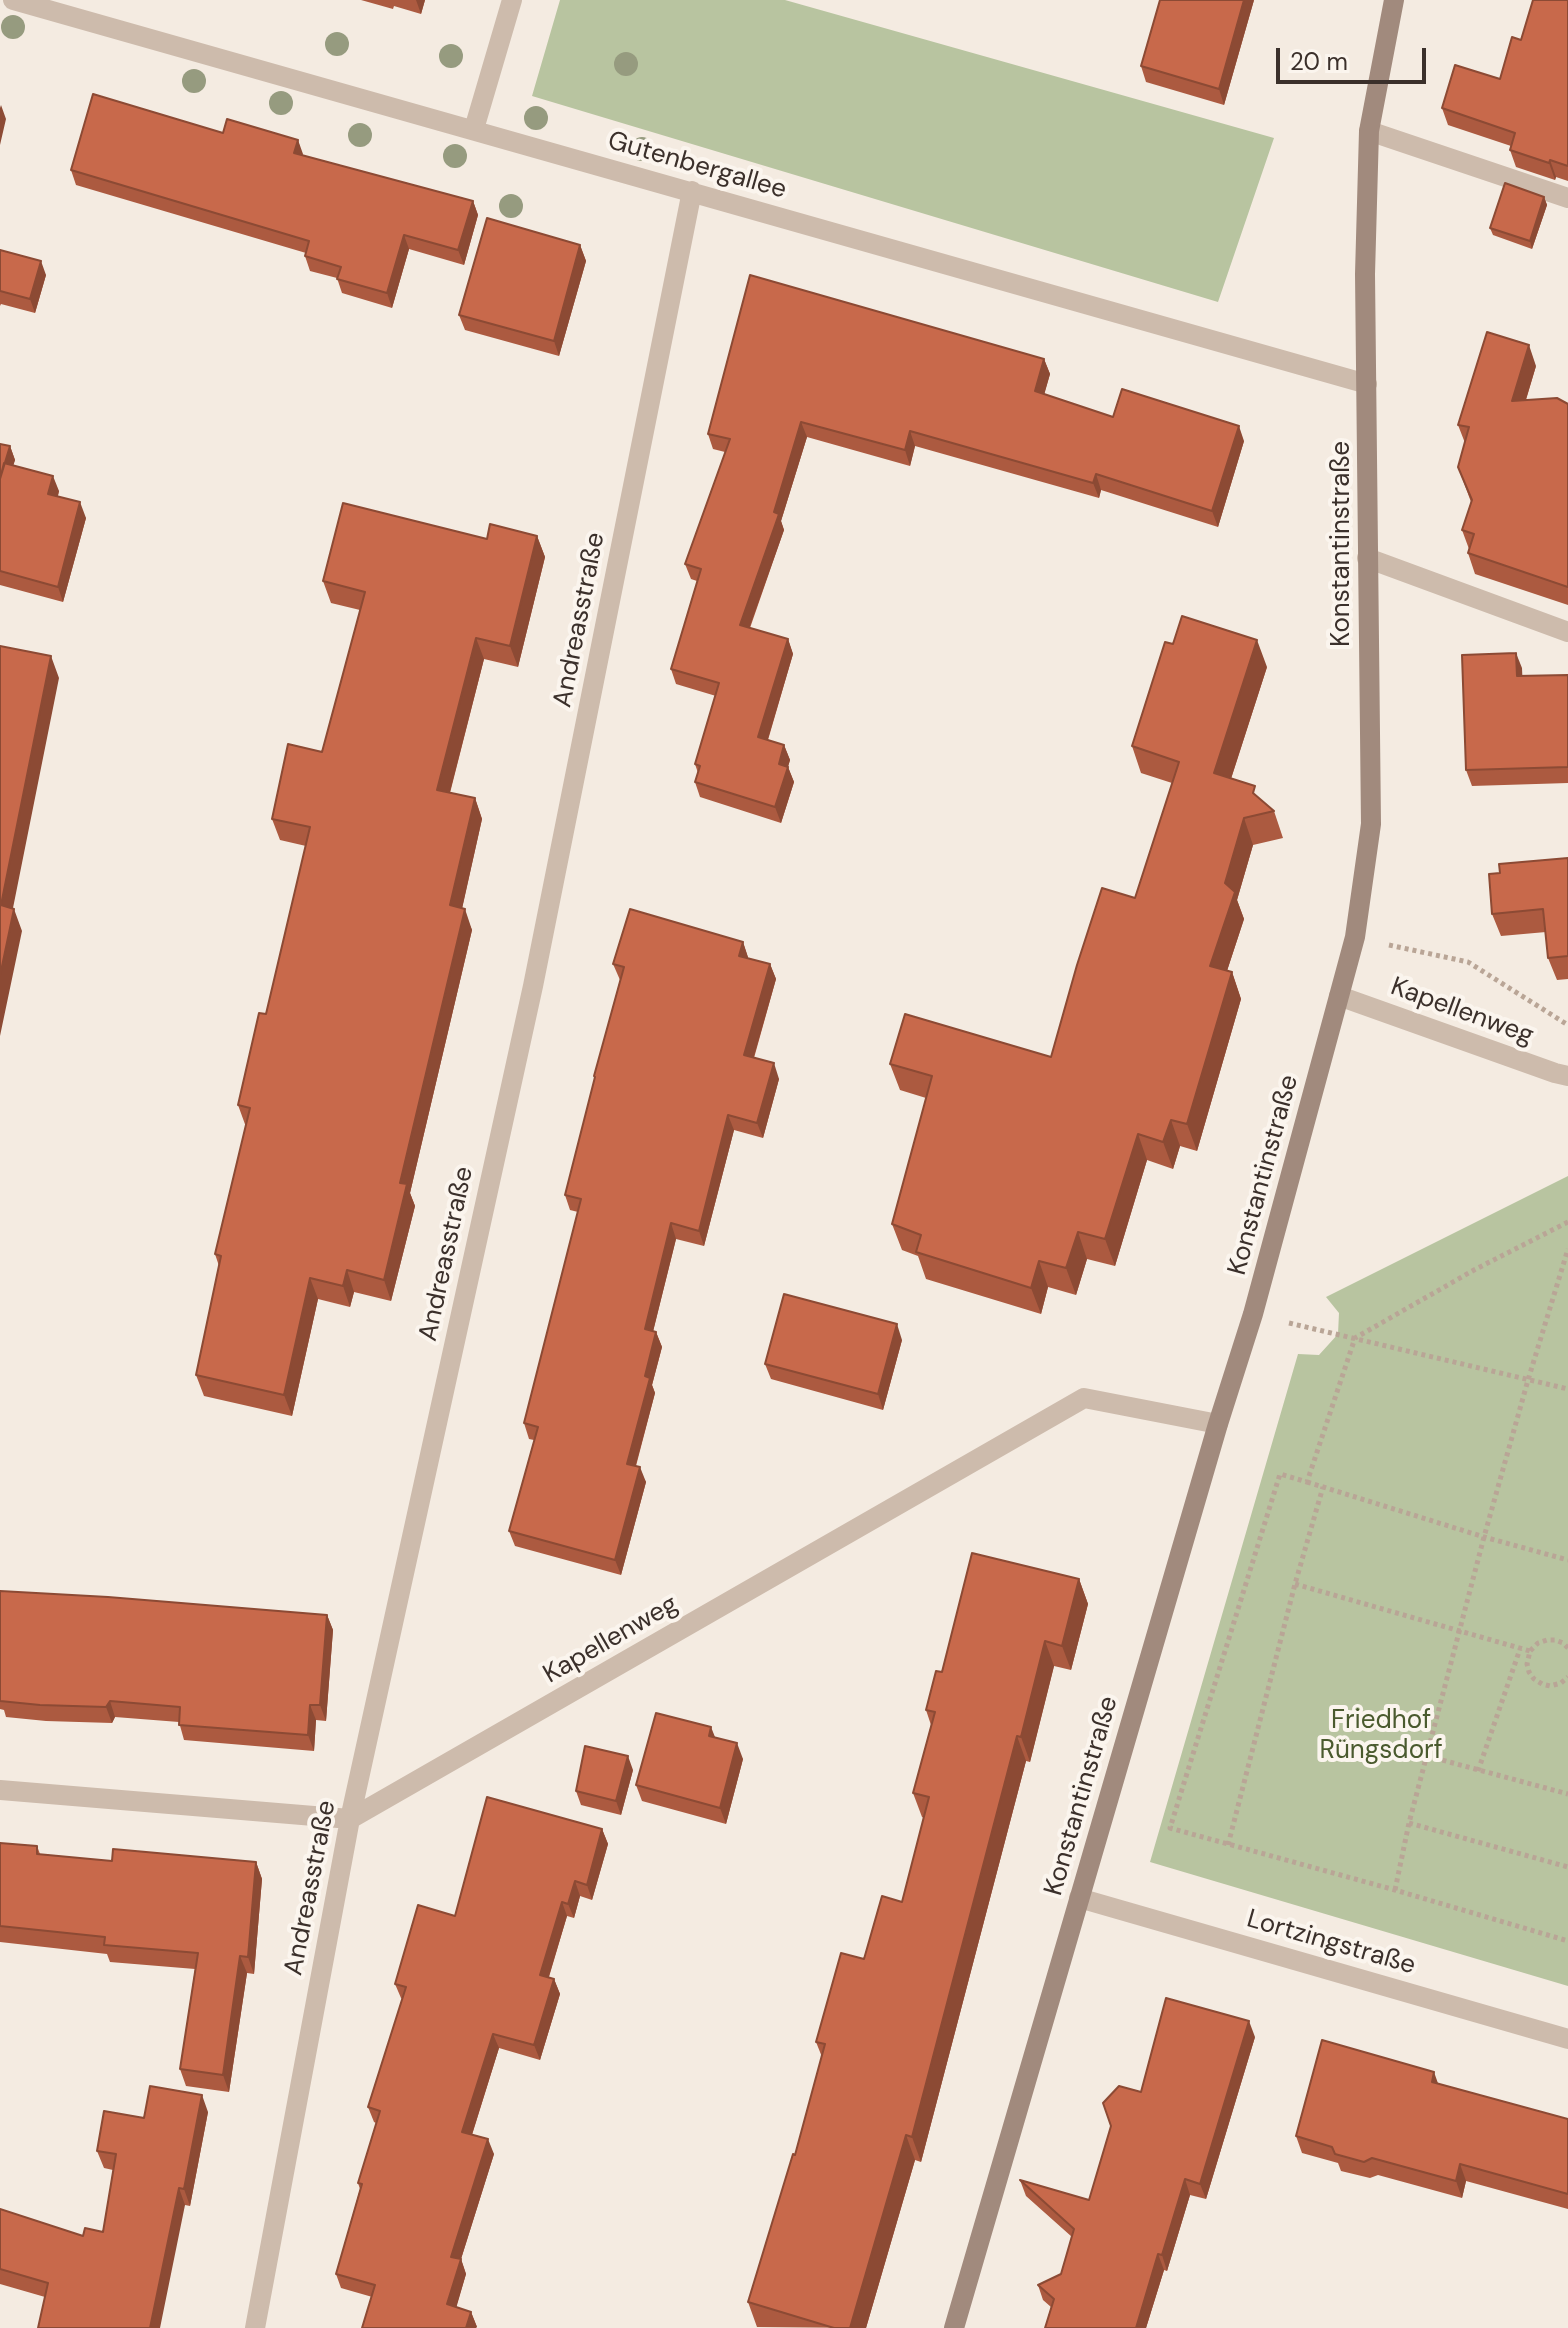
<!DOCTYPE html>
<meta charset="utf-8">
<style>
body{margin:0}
#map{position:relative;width:1568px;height:2328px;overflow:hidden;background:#f4ebe1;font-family:"DM Sans",sans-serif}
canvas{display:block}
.scale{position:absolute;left:1276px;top:48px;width:150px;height:36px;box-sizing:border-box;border:4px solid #3b302b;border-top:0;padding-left:10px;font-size:24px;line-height:28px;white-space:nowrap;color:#3b302b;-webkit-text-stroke:6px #fbf5ee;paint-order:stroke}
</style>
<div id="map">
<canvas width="1568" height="2328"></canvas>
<div class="scale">20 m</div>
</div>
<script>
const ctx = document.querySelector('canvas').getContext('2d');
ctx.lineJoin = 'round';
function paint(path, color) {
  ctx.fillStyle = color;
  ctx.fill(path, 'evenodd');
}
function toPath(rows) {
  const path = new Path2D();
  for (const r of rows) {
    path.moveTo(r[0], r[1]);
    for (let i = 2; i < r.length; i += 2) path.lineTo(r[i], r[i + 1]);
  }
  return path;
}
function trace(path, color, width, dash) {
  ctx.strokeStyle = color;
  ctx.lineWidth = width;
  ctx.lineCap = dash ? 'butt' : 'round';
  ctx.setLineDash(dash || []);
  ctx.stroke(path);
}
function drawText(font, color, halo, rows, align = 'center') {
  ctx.font = font + ' "DM Sans",sans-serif';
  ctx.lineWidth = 8;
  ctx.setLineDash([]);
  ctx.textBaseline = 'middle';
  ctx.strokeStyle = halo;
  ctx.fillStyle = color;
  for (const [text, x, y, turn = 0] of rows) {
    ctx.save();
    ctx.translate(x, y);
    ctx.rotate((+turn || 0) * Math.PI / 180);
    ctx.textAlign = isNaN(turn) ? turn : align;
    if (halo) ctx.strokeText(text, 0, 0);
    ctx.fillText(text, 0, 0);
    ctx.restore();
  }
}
const green = toPath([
 [560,0,785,0,1274,138,1218,302,532,96],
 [1568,1176,1568,1986,1150,1862,1298,1354,1319,1355,1338,1334,1339,1313,1326,1297]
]);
const path = toPath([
 [1389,945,1468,962,1568,1025],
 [1568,1222,1474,1270,1355,1338,1307,1482,1280,1474,1170,1828,1395,1890,1568,1941],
 [1289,1323,1568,1389],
 [1307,1482,1484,1537,1568,1560],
 [1295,1584,1530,1651],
 [1568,1648,1563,1643,1555,1640,1547,1640,1538,1643,1530,1651,1527,1664,1529,1672,1534,1679,1542,1684,1550,1686,1561,1683,1568,1677],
 [1427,1756,1568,1794],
 [1478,1771,1520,1649],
 [1409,1823,1568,1867],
 [1228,1845,1295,1584,1323,1487],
 [1395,1890,1409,1823,1484,1537,1528,1380,1568,1249]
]);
const lane = toPath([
 [1369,131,1568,198],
 [1367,558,1568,632]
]);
const street = toPath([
 [13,0,1367,384],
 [474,129,512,0],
 [1339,996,1555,1073,1568,1076],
 [0,1790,350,1819,1084,1398,1218,1424],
 [1079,1898,1568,2039],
 [255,2328,350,1819,533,986,692,191]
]);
const secondary = toPath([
 [954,2328,1218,1424,1253,1314,1355,937,1371,824,1365,274,1369,131,1394,0]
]);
const trees = [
 [13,27],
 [337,44],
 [451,56],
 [626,64],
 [194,81],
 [281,103],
 [536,118],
 [360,135],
 [642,149],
 [455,156],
 [511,206]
];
const wall = toPath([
 [361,0,425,0,421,14,394,6,393,9],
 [1254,0,1224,105,1146,82,1141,66],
 [1568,0,1568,181,1556,177,1555,180,1516,167,1510,150,1511,146,1448,125,1442,108,1500,79,1521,40],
 [223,133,298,140,302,156,473,201,478,215,464,265,409,249,392,308,342,293,337,278,310,271,305,256,306,253,76,185,71,170],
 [1544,197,1547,205,1532,249,1493,235,1490,228],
 [580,245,586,261,559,356,465,330,459,315],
 [0,250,46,275,35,313,1,304,0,306],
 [1044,359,1050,374,1044,394,1113,417,1244,441,1218,527,1101,490,1099,498,915,446,910,466,807,437,781,521,784,530,750,628,788,639,793,654,768,740,784,745,790,760,788,767,794,782,781,823,700,797,695,782,698,773,695,764,716,696,676,684,671,669,697,581,691,579,685,564,725,452,713,449,708,434],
 [1536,366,1526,400,1568,404,1568,605,1475,574,1468,553,1469,549,1462,530,1471,502,1458,467,1465,443,1458,425],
 [0,444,10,446,15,460,13,465,59,491,58,496,86,518,63,602,0,585],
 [537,536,545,557,518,667,484,659,450,793,475,798,482,819,462,908,472,930,410,1193,415,1206,391,1301,354,1292,350,1307,318,1299,292,1416,204,1396,196,1375,219,1266,215,1254,246,1127,238,1105,266,1014,306,846,280,840,272,819,322,752,360,610,331,603,323,581,487,539],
 [1267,667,1231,779,1259,798,1274,811,1283,838,1253,845,1237,900,1244,919,1227,971,1232,972,1241,999,1197,1151,1180,1146,1173,1169,1147,1160,1115,1266,1087,1259,1076,1295,1048,1287,1041,1314,926,1279,918,1256,902,1250,892,1224,926,1098,900,1090,890,1064,1051,1057,1135,898,1172,783,1141,773,1132,746],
 [1522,668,1522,676,1568,675,1568,783,1472,786,1466,770],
 [1568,858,1568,979,1557,980,1548,958,1546,932,1501,936,1492,914,1500,873],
 [743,942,748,958,770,964,776,979,754,1058,779,1079,763,1138,734,1130,704,1246,676,1239,653,1331,656,1332,662,1347,652,1385,655,1393,636,1466,646,1482,621,1575,515,1546,509,1531,534,1440,529,1439,524,1423,578,1212,570,1210,565,1195,595,1079,594,1076,620,980,613,964],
 [902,1340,883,1410,771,1379,765,1364],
 [1079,1579,1088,1604,1071,1670,1054,1666,1030,1762,1026,1761,921,2162,915,2160,866,2328,757,2327,748,2302,795,2155,822,2057,816,2042,864,1959,902,1902,924,1818,922,1817,913,1793,931,1725,926,1710,942,1672],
 [0,1591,327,1615,333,1630,326,1721,316,1720,314,1751,184,1740,179,1722,115,1717,112,1723,46,1721,6,1717,4,1710,0,1709],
 [715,1737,743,1759,726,1824,642,1801,636,1785],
 [633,1770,621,1815,581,1805,576,1791],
 [602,1829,608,1844,592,1900,580,1896,574,1918,567,1916,549,1977,554,1979,560,1994,540,2060,499,2048,472,2135,494,2154,461,2259,466,2274,456,2307,471,2312,477,2327,341,2288,336,2274,360,2189,358,2183,376,2123,374,2122,368,2107,402,1999,401,1998,395,1984,455,1916],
 [0,1843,37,1846,40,1854,112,1861,256,1862,262,1879,254,1974,247,1973,229,2092,186,2086,180,2069,195,1969,110,1962,107,1954,0,1942],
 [1255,2037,1206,2199,1190,2195,1167,2271,1164,2270,1146,2328,1045,2328,1051,2307,1043,2300,1038,2285,1061,2274,1072,2237,1026,2196,1020,2180,1089,2200,1141,2092],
 [1439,2084,1568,2119,1568,2209,1466,2181,1462,2198,1378,2175,1370,2178,1341,2171,1338,2163,1302,2153,1296,2136],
 [208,2112,190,2206,185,2205,45,2297,0,2284,0,2209,83,2236,103,2232,113,2170,104,2168,97,2151,144,2118]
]);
const shadedWall = toPath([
 [416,0,425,0,421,14],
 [1244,0,1254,0,1224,105,1219,89],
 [1,105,6,119,0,145,0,108],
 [298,140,303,154,299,168,294,153],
 [1550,160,1556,177,1555,180,1549,163],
 [1544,197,1547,205,1532,249,1530,241],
 [473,201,478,215,464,265,458,250],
 [404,235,409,249,392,308,387,293],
 [580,245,586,261,559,356,554,341],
 [41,261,46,275,35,313,30,299],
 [1529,345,1536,366,1519,422,1512,401],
 [1044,359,1050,374,1041,406,1035,391],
 [801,422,807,437,781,521,784,530,745,640,740,625],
 [1239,426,1244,441,1218,527,1212,511],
 [910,431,915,446,910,466,905,450],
 [10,446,15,460,0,510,0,479],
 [1096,474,1101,490,1099,498,1093,483],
 [53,476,59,491,54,509,48,494],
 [80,502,86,518,63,602,58,587],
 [537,536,545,557,518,667,510,646],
 [476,638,484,659,445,811,437,790],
 [788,639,793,654,764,752,758,737],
 [1257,640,1267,667,1224,800,1214,773],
 [1516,653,1522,668,1523,692,1517,676],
 [51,656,59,678,9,928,1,905],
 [784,745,790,760,784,779,779,764],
 [788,767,794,782,781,823,775,807],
 [475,798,482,819,458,927,450,905],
 [1244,818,1253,845,1237,900,1244,919,1220,992,1210,966,1225,883],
 [14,909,22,931,0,1036,0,976],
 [465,909,472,930,410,1193,415,1206,391,1301,384,1280,400,1183],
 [743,942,748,957,745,971,739,956],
 [770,964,776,979,750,1070,744,1055],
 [1232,972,1241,999,1197,1151,1187,1124],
 [774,1063,779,1079,763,1138,757,1123],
 [728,1115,734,1130,704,1246,699,1231],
 [1171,1120,1180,1146,1173,1169,1163,1142],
 [1138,1134,1147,1160,1115,1266,1105,1239],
 [671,1223,676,1239,650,1344,645,1329],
 [1078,1232,1087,1259,1076,1295,1066,1268],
 [1039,1261,1048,1287,1041,1314,1031,1288],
 [347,1270,354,1292,350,1307,343,1286],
 [310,1278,318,1299,292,1416,284,1395],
 [897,1324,902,1340,883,1410,878,1394],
 [656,1332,662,1347,652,1385,655,1393,632,1479,627,1464,645,1376],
 [640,1467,646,1482,621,1575,615,1560],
 [1079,1579,1088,1604,1071,1670,1062,1646],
 [327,1615,333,1630,326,1721,320,1705],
 [1045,1641,1054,1666,1030,1762,1021,1737],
 [110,1701,115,1717,112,1723,106,1707],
 [310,1705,316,1720,314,1751,308,1735],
 [711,1727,717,1742,709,1736],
 [1017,1736,1026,1761,921,2162,912,2137],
 [737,1743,743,1759,726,1824,720,1808],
 [628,1756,633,1770,621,1815,616,1801],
 [602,1829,608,1844,592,1900,587,1885],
 [256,1862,262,1879,254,1974,248,1957],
 [575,1881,580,1896,574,1918,568,1904],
 [562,1902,567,1916,545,1989,540,1975],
 [240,1956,247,1973,229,2092,223,2075],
 [554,1979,560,1994,540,2060,534,2045],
 [1249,2021,1255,2037,1206,2199,1200,2184],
 [493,2034,499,2048,468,2147,462,2132],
 [1434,2072,1440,2089,1432,2082],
 [202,2095,208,2112,190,2206,184,2189],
 [906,2135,915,2160,866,2328,850,2328],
 [488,2139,494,2154,461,2259,466,2274,453,2319,447,2304,451,2257],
 [1460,2164,1466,2181,1462,2198,1456,2181],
 [1185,2179,1190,2195,1167,2271,1162,2255],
 [179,2188,185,2205,160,2328,150,2328],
 [1158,2254,1164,2270,1146,2328,1136,2328],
 [471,2312,477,2327,476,2328,466,2328]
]);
const building = toPath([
 [1160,0,1244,0,1219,89,1141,66,1160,0],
 [1533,0,1568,0,1568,166,1550,160,1549,163,1510,150,1515,133,1442,108,1455,65,1500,79,1512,37,1521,40,1533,0],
 [93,94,223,133,227,119,298,140,294,153,473,201,458,250,404,235,387,293,337,279,341,267,305,256,309,241,71,170,93,94],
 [1505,183,1544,197,1530,241,1490,228,1505,183],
 [487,218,580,245,554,341,459,315,487,218],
 [0,250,41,261,30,299,0,291,0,250],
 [750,275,1044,359,1035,391,1113,417,1122,389,1239,426,1212,511,1096,474,1093,483,910,431,905,450,801,422,774,512,779,514,740,625,788,639,758,737,784,745,779,764,788,767,775,807,695,782,700,766,695,764,719,683,671,669,701,569,685,564,730,439,708,434,750,275],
 [1487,332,1529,345,1512,401,1557,398,1568,404,1568,587,1468,553,1474,534,1462,530,1472,500,1458,467,1469,427,1458,425,1487,332],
 [0,444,10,446,0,479,0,444],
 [4,463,53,476,48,494,80,502,58,587,0,571,0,479,4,463],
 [343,503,487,539,490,524,537,536,510,646,476,638,437,790,475,798,450,905,465,909,400,1183,407,1184,384,1280,347,1270,343,1286,310,1278,284,1395,196,1375,221,1256,215,1254,250,1108,238,1105,259,1013,266,1014,310,827,272,819,288,744,322,752,365,592,323,581,343,503],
 [1182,616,1257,640,1214,773,1255,786,1253,793,1274,811,1244,818,1225,883,1235,892,1210,966,1232,972,1187,1124,1171,1120,1163,1142,1138,1134,1105,1239,1078,1232,1066,1268,1039,1261,1031,1288,916,1252,921,1235,892,1224,932,1076,890,1064,905,1014,1051,1057,1077,965,1102,888,1135,898,1179,762,1132,746,1165,642,1173,644,1182,616],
 [0,646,51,656,1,905,14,909,0,976,0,646],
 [1516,653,1517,676,1568,675,1568,767,1466,770,1462,655,1516,653],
 [1568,858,1568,956,1548,958,1543,909,1492,914,1489,874,1500,873,1499,864,1568,858],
 [630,909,743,942,739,956,770,964,744,1055,774,1063,757,1123,728,1115,699,1231,671,1223,645,1329,656,1332,645,1376,650,1378,627,1464,640,1467,615,1560,509,1531,538,1427,524,1423,581,1199,565,1195,595,1077,594,1076,624,967,613,964,630,909],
 [784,1294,897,1324,878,1394,765,1364,784,1294],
 [972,1553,1079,1579,1062,1646,1045,1641,1021,1737,1017,1736,912,2137,906,2135,850,2328,834,2328,748,2302,793,2154,795,2155,825,2044,816,2042,841,1953,864,1959,882,1896,902,1902,929,1797,913,1793,935,1712,926,1710,936,1671,942,1672,972,1553],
 [0,1591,108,1597,327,1615,320,1705,310,1705,308,1735,179,1725,180,1707,110,1701,106,1707,40,1705,0,1701,0,1591],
 [656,1713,711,1727,709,1736,737,1743,720,1808,636,1785,656,1713],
 [585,1746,628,1756,616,1801,576,1791,585,1746],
 [487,1797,602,1829,587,1885,575,1881,568,1904,562,1902,540,1975,554,1979,534,2045,493,2034,462,2132,488,2139,451,2257,461,2259,447,2304,471,2312,466,2328,362,2328,375,2285,336,2274,362,2184,358,2183,380,2111,368,2107,406,1987,395,1984,418,1905,455,1916,487,1797],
 [0,1843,37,1846,37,1854,112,1861,113,1849,256,1862,248,1957,240,1956,223,2075,180,2069,198,1953,104,1945,105,1937,0,1926,0,1843],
 [1166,1998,1249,2021,1200,2184,1185,2179,1162,2255,1158,2254,1136,2328,1045,2328,1054,2299,1038,2285,1061,2274,1074,2229,1020,2180,1089,2200,1111,2126,1103,2103,1119,2086,1141,2092,1166,1998],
 [1322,2040,1434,2072,1432,2082,1568,2119,1568,2194,1460,2164,1456,2181,1372,2158,1364,2162,1335,2154,1332,2147,1296,2136,1322,2040],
 [150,2086,202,2095,184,2189,179,2188,150,2328,38,2328,48,2283,0,2269,0,2209,83,2236,85,2228,103,2232,116,2154,97,2151,104,2111,144,2118,150,2086]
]);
const streetNames = [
 ["Gutenbergallee",697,166,16],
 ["Konstantinstraße",1342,544,-90],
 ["Andreasstraße",580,620,-79],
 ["Kapellenweg",1462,1012,20],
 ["Konstantinstraße",1264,1175,-75],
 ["Andreasstraße",447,1254,-78],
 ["Kapellenweg",611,1640,-30],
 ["Konstantinstraße",1082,1796,-74],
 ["Andreasstraße",311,1888,-79],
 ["Lortzingstraße",1331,1943,16]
];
const parkNames = [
 ["Friedhof",1381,1721],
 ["Rüngsdorf",1381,1751]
];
paint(green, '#b8c4a0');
trace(path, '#b9a596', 5, [4, 4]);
trace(lane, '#cdbbac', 20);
trace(street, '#cdbbac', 20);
trace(secondary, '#a18a7d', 20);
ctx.fillStyle = '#969b7f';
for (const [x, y] of trees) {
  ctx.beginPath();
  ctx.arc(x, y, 12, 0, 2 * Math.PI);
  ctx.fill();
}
paint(wall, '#ac5a40');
paint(shadedWall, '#8c4a34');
paint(building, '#c8694b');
trace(building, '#8c4a34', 2);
drawText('26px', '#3b302b', '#fbf5ee', streetNames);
drawText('26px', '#4a5a2e', '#fbf5ee', parkNames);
</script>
